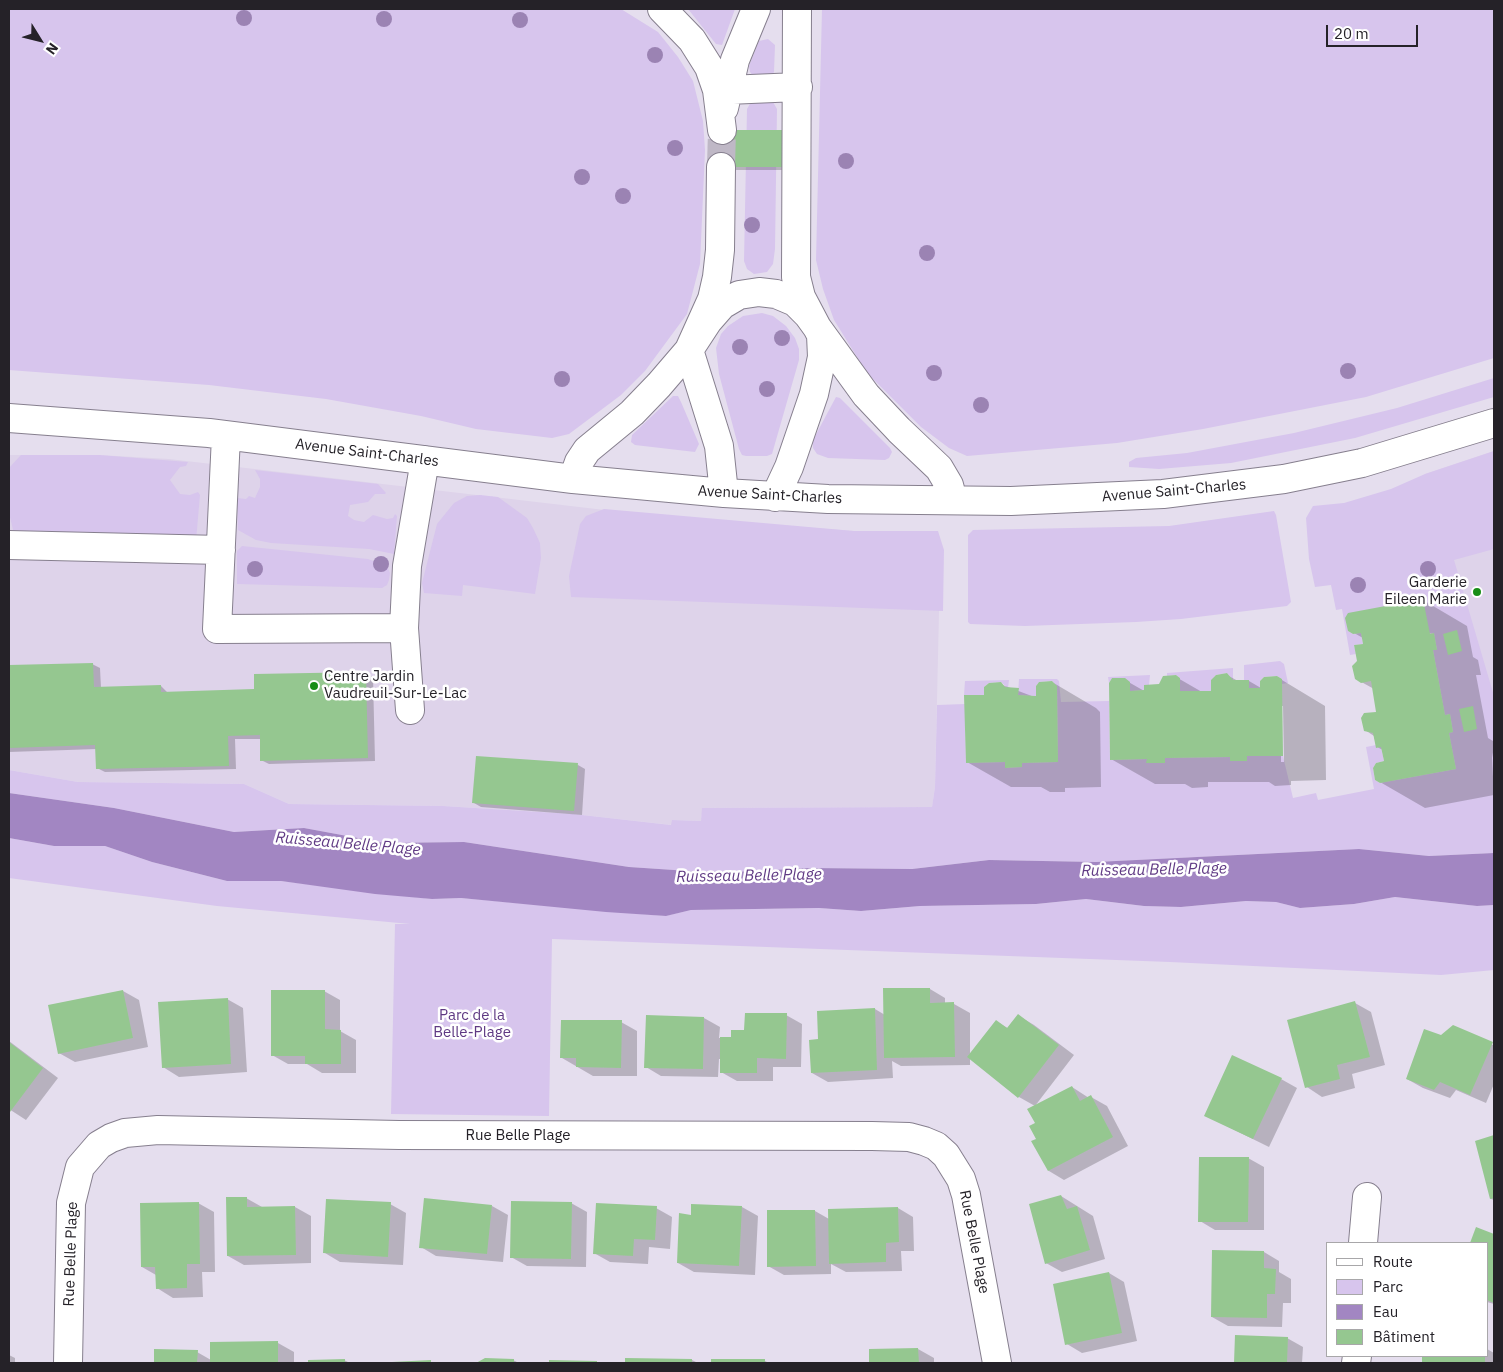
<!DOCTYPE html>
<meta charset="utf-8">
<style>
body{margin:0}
#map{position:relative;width:1503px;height:1372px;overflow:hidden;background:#e5deee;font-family:"IBM Plex Sans",sans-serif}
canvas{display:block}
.frame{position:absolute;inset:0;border:10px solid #252228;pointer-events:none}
.legend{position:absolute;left:1326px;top:1242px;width:162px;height:115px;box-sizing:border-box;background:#fff;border:1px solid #a8a7a9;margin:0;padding:6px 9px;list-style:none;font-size:15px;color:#252228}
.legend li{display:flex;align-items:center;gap:10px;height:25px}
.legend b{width:25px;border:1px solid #a8a7a9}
.north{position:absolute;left:15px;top:15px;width:50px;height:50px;-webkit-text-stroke:4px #fff;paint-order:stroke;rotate:126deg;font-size:14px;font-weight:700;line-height:20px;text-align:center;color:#252228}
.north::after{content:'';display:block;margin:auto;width:18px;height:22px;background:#252228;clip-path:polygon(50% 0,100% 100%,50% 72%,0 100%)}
.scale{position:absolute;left:1326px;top:25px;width:92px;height:22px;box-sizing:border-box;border:2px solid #252228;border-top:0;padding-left:6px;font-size:15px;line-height:18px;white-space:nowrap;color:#252228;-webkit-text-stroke:4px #fff;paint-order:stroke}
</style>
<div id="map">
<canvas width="1503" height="1372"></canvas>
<div class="frame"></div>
<ul class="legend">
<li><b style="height:6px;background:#fff"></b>Route</li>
<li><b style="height:14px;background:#d7c5ed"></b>Parc</li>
<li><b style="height:14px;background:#a286c2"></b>Eau</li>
<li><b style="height:14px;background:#95c790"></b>Bâtiment</li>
</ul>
<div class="north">N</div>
<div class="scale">20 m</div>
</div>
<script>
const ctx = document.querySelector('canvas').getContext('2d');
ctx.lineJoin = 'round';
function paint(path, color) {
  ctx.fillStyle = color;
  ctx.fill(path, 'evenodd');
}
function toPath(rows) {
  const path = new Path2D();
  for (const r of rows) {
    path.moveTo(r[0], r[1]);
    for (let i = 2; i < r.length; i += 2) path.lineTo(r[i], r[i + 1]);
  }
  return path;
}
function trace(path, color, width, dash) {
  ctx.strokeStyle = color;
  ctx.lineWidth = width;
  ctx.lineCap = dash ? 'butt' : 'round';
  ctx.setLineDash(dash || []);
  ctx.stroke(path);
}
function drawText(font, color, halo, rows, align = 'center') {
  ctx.font = font + ' "IBM Plex Sans",sans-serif';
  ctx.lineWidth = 5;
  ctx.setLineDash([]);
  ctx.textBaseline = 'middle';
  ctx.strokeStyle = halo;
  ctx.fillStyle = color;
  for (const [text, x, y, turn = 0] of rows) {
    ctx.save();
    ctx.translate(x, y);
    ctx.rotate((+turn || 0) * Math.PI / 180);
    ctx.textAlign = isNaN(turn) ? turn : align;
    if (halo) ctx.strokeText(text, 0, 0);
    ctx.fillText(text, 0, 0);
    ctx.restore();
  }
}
const built = toPath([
 [1494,451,1494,710,1425,474],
 [9,455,99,455,169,459,656,516,854,531,938,531,939,612,935,787,932,807,703,808,701,821,673,820,672,825,573,814,443,806,289,804,244,784,78,782,9,770]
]);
const green = toPath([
 [9,9,621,9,658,32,678,57,693,81,703,121,705,150,700,264,687,314,645,371,621,395,569,434,552,438,476,429,421,416,326,399,209,385,9,370],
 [688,9,735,9,722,45,716,44],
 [822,9,1494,9,1494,358,1366,397,1203,429,1117,443,967,456,949,448,921,427,867,373,834,320,823,289,816,260],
 [768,39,775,45,774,72,771,77,754,77,750,72,749,66,759,41],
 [763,98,773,102,777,109,775,249,773,264,767,272,754,274,747,269,744,261,747,109,751,102],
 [762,313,773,316,786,326,795,338,799,349,799,360,772,454,767,456,746,456,742,455,739,449,719,374,716,348,721,334,728,326,743,316],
 [1494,378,1494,397,1355,438,1231,463,1159,469,1129,467,1129,462,1136,458,1187,453,1294,433,1397,408],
 [673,396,678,396,681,402,699,444,695,452,635,445,631,442,632,435],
 [836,397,840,398,890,448,892,452,889,458,885,460,828,458,817,454,813,448,813,440],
 [1494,451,1494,549,1454,560,1494,696,1494,853,1429,856,1359,849,1096,862,989,860,912,869,810,868,735,872,689,871,629,867,464,842,385,843,304,828,234,832,114,808,9,793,9,770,78,782,244,784,289,804,443,806,573,814,671,825,672,820,701,821,702,808,932,807,935,787,937,705,965,704,966,763,1005,762,1006,768,1022,767,1022,763,1058,762,1057,686,1052,681,1039,682,1036,686,1036,696,1018,695,1019,679,1057,679,1059,681,1061,702,1109,701,1110,760,1147,759,1147,763,1165,758,1230,757,1247,761,1247,756,1283,756,1293,798,1316,793,1318,800,1374,789,1366,747,1376,745,1377,748,1381,747,1384,761,1376,763,1373,768,1375,780,1380,783,1456,769,1449,733,1453,732,1450,714,1445,715,1433,650,1437,650,1434,633,1348,631,1353,634,1361,633,1363,644,1354,645,1356,654,1350,655,1342,609,1336,610,1331,585,1315,587,1309,559,1306,518,1313,506,1344,503,1391,489,1425,474],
 [21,455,99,455,188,462,186,466,180,467,170,480,180,494,190,495,198,492,200,495,196,541,14,534,9,513,9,468],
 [255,470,378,484,386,493,385,494,375,494,368,502,350,505,348,516,354,520,364,522,373,515,387,519,393,518,395,514,397,516,394,554,369,549,271,543,256,540,238,530,237,498,246,499,249,496,255,498,260,487,260,479],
 [480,495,498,497,527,518,533,528,540,543,541,558,535,594,463,585,462,596,424,593,422,583,437,524,454,503,467,496],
 [604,509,854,531,938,531,944,550,943,611,571,597,569,576,580,524,586,516],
 [1274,511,1276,515,1291,602,1287,606,1181,619,1136,622,1025,626,970,624,968,622,968,535,973,530,1169,526],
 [242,546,368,559,387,566,390,573,389,580,387,585,382,588,237,584,237,551],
 [1280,661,1284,664,1288,683,1282,684,1282,679,1277,676,1264,677,1260,681,1260,688,1249,688,1249,680,1244,680,1244,665],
 [1233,668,1233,680,1227,673,1216,675,1211,681,1211,691,1180,691,1180,678,1176,675,1167,676,1167,673],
 [1150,675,1149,685,1144,690,1130,691,1112,678,1109,683,1108,677],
 [1009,680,1008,688,1001,682,989,683,984,687,984,695,964,695,965,681],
 [9,838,54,846,105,846,152,862,227,881,281,881,432,899,461,898,665,916,691,910,819,908,861,911,920,906,1036,904,1086,899,1144,906,1181,907,1246,901,1276,902,1300,908,1354,904,1395,897,1477,906,1494,905,1494,970,1441,975,1170,962,552,939,549,1116,391,1114,395,924,410,924,217,906,9,878]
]);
const water = toPath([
 [9,793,114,808,234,832,304,828,385,843,464,842,629,867,689,871,735,872,810,868,912,869,989,860,1096,862,1359,849,1429,856,1494,853,1494,905,1477,906,1395,897,1354,904,1300,908,1276,902,1246,901,1181,907,1144,906,1086,899,1036,904,920,906,861,911,819,908,691,910,666,916,606,912,461,898,432,899,375,894,281,881,227,881,152,862,105,846,54,846,9,838]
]);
const shadow = toPath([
 [724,131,790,170,730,170],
 [1423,600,1467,626,1473,657,1478,660,1481,675,1476,675,1488,738,1493,741,1494,747,1492,758,1494,795,1425,808,1380,782,1386,762,1383,750,1377,747,1374,736,1365,730,1378,713,1374,689,1356,679,1358,661,1364,645,1363,638,1354,633],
 [92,664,100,668,101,688,161,686,168,693,256,691,366,673,373,677,375,761,269,764,261,760,261,739,235,739,236,769,105,772,97,768,97,749,9,752,9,666],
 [1227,675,1238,681,1249,681,1261,688,1277,677,1325,706,1326,780,1291,781,1291,785,1275,786,1269,782,1208,782,1208,787,1192,788,1185,784,1155,784,1111,759,1125,680,1146,692,1176,677,1202,692,1212,692],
 [1281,706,1283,706,1284,762,1281,762],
 [1052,682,1096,708,1100,712,1101,787,1065,788,1065,792,1050,792,1041,787,1011,787,967,762,985,696,1000,684,1037,698],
 [578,765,585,769,582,815,481,807,474,803],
 [930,989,945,998,945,1004,954,1004,970,1013,970,1055,996,1021,1009,1029,1019,1016,1034,1025,1074,1055,1035,1106,1019,1097,970,1058,970,1065,901,1066,892,1061,893,1078,828,1082,812,1073,819,1040,875,1009,885,1015],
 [123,991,139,1000,148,1047,75,1062,59,1053],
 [324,991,340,1000,340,1031,356,1040,356,1073,322,1073,307,1064,288,1064,272,1055],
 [227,999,243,1008,247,1072,179,1077,163,1067],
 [1355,1003,1371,1012,1385,1065,1352,1074,1355,1088,1322,1097,1307,1087],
 [786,1015,802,1024,801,1067,773,1067,773,1081,737,1081,721,1072,721,1059,719,1059,718,1077,661,1076,646,1067,647,1016,704,1018,720,1027,719,1038,732,1038],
 [621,1022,637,1031,637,1076,593,1076,562,1058],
 [1442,1037,1494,1045,1494,1084,1486,1103,1456,1090,1450,1098,1423,1088,1407,1079],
 [9,1041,58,1078,26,1120,9,1109],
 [1281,1079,1297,1088,1269,1147,1206,1116],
 [1072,1087,1089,1098,1091,1097,1107,1106,1128,1146,1064,1180,1049,1171,1038,1139,1036,1124],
 [1494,1137,1494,1200,1491,1199,1476,1141],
 [1248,1158,1264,1167,1264,1230,1215,1230,1200,1221],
 [1061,1196,1093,1216,1105,1259,1062,1272,1046,1263],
 [246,1198,262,1207,295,1207,311,1216,311,1263,244,1265,228,1256],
 [198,1203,214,1212,215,1272,202,1272,203,1297,173,1298,157,1288,156,1275,142,1267],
 [571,1203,587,1212,586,1267,527,1266,511,1257],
 [390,1204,406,1213,403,1265,340,1262,325,1253],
 [492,1206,508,1215,503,1262,436,1256,421,1247],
 [742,1207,758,1216,755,1275,694,1272,678,1263],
 [656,1208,672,1217,670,1249,649,1247,648,1264,610,1262,594,1253],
 [898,1208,913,1217,914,1251,901,1251,902,1271,846,1272,831,1264,831,1274,784,1275,768,1266,768,1211,815,1211,829,1219],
 [1477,1228,1494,1235,1494,1304,1487,1302,1487,1243,1471,1243],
 [1264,1252,1279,1261,1279,1272,1291,1279,1291,1303,1283,1303,1282,1327,1228,1326,1212,1317],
 [1109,1273,1124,1282,1137,1341,1082,1353,1067,1344],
 [1236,1337,1287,1338,1303,1347,1302,1363,1235,1363],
 [211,1343,278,1343,294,1352,294,1363,155,1363,155,1350,197,1352,211,1360],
 [918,1349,934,1358,934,1363,870,1363,870,1350],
 [1487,1349,1494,1353,1494,1363,1423,1363,1423,1356,1487,1356],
 [9,1355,15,1358,15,1363,9,1363],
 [626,1359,692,1360,698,1363,626,1363],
 [344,1360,350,1363,309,1362],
 [485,1360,513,1360,519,1363,478,1363],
 [713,1360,765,1361,769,1363,713,1363],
 [431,1362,433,1363,388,1363]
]);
const building = toPath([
 [722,130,784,130,783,167,721,167],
 [1423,599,1430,634,1434,633,1437,650,1433,650,1445,715,1450,714,1453,732,1449,733,1456,769,1380,783,1375,780,1373,768,1376,763,1384,761,1381,747,1376,748,1373,733,1364,731,1361,718,1364,713,1376,712,1371,681,1361,683,1355,679,1352,666,1357,661,1354,645,1363,644,1361,633,1353,634,1348,631,1345,618,1348,613],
 [1457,630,1462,651,1448,655,1443,634],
 [93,663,94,687,161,685,161,692,254,689,254,674,366,672,368,758,260,761,260,735,228,736,229,766,96,769,95,745,9,748,9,665],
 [1227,673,1233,680,1249,680,1249,688,1260,688,1260,681,1264,677,1277,676,1282,679,1283,756,1247,756,1247,761,1230,761,1230,757,1165,758,1165,763,1146,763,1147,759,1110,760,1109,683,1112,678,1125,678,1130,682,1130,691,1144,690,1144,685,1159,684,1163,676,1176,675,1180,678,1180,691,1211,691,1211,680,1216,675],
 [1052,681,1057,686,1058,762,1022,763,1022,767,1005,768,1005,762,966,763,964,695,984,695,984,687,989,683,1001,682,1005,687,1019,688,1018,695,1036,696,1036,686,1039,682],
 [1473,706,1477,729,1464,732,1459,709],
 [476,756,578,763,574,811,472,803],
 [883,988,930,988,930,1003,954,1002,955,1057,884,1058],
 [123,990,133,1038,58,1054,48,1005],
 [271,990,325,990,325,1029,341,1030,341,1064,305,1064,305,1056,271,1056],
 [228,998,231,1064,162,1068,158,1002],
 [1355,1001,1370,1057,1337,1065,1340,1079,1305,1088,1287,1020],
 [875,1008,877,1070,811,1073,809,1040,818,1039,817,1011],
 [745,1013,787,1013,786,1059,757,1058,757,1073,720,1073,720,1037,731,1037,731,1030,744,1030],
 [1018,1014,1059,1045,1018,1098,967,1057,996,1020,1007,1028],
 [646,1015,704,1017,703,1069,644,1068],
 [561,1020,622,1020,621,1068,576,1067,576,1058,560,1058],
 [1453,1025,1493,1042,1470,1095,1440,1082,1434,1090,1406,1079,1424,1029,1441,1035],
 [9,1042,43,1068,10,1112,9,1111],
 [1232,1055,1282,1078,1253,1139,1204,1116],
 [1072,1086,1080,1101,1091,1095,1113,1137,1048,1171,1031,1141,1036,1139,1029,1126,1035,1123,1027,1109],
 [1494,1135,1494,1198,1490,1199,1475,1141],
 [1199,1157,1249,1157,1248,1222,1198,1222],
 [1061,1195,1067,1209,1077,1206,1090,1250,1045,1264,1029,1204],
 [226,1197,247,1197,247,1207,295,1206,296,1255,227,1256],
 [424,1198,492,1205,487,1254,419,1248],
 [326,1199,391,1202,388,1257,323,1253],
 [511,1201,572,1202,571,1259,510,1258],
 [199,1202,200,1264,187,1264,187,1288,156,1289,155,1267,141,1267,140,1203],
 [596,1203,657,1206,655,1240,634,1239,633,1256,593,1254],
 [691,1204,742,1206,739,1266,677,1263,679,1213,691,1215],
 [898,1207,899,1242,886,1243,886,1262,829,1264,828,1209],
 [767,1210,815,1210,816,1266,767,1267],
 [1476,1227,1494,1234,1494,1303,1487,1300,1487,1243,1470,1243],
 [1212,1250,1264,1251,1264,1268,1276,1269,1275,1294,1267,1294,1267,1318,1211,1317],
 [1109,1272,1122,1333,1065,1345,1053,1284],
 [1235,1335,1288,1337,1287,1363,1234,1363],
 [278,1341,278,1363,210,1363,210,1342],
 [918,1348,919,1363,869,1363,869,1349],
 [154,1349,198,1350,197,1363,154,1363],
 [1422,1356,1485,1356,1485,1363,1422,1363],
 [485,1358,514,1359,514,1363,476,1363],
 [625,1358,692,1359,692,1363,625,1363],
 [345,1359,345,1363,308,1363,308,1360],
 [711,1359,765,1359,765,1363,711,1363],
 [431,1360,431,1363,392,1363,392,1362],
 [549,1360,597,1361,597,1363,549,1363]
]);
const minorTunnel = toPath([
 [721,167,722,130]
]);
const minor = toPath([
 [662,9,692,40,709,67,717,90,722,130],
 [727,90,798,87],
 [724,108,735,60,756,9],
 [721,167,720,250,717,277,712,299,689,350,719,446,724,493],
 [9,418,209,433,573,479,724,493,828,499,1011,501,1163,494,1284,479,1362,463,1494,423],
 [226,436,217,629,404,628,407,566,425,460],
 [573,479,579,462,587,450,632,413,659,385,689,350,708,321,722,305,739,295,759,292,776,294,795,302,808,315,866,395,899,430,939,468,949,485,953,500],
 [775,497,789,467,814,394,822,357,821,335,801,297,796,277,797,9],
 [9,545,221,550],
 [404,628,410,710],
 [1363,1243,1367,1197],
 [68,1363,71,1203,80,1167,99,1145,111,1138,125,1133,158,1130,399,1135,872,1136,909,1137,924,1141,936,1146,946,1155,961,1179,966,1195,997,1363],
 [1356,1363,1357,1356]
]);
const trees = [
 [244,18],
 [384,19],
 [520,20],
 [655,55],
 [675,148],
 [846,161],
 [582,177],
 [623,196],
 [752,225],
 [927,253],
 [782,338],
 [740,347],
 [1348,371],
 [934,373],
 [562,379],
 [767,389],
 [981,405],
 [381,564],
 [255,569],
 [1428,569],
 [1358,585]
];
const markers = [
 [1477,592,5,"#178d16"],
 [314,686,5,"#178d16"]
];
const streetNames = [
 ["Avenue Saint-Charles",367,453,7],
 ["Avenue Saint-Charles",1174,491,-5],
 ["Avenue Saint-Charles",770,495,3],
 ["Rue Belle Plage",518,1136],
 ["Rue Belle Plage",974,1242,79],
 ["Rue Belle Plage",71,1254,-88]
];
const poiNames = [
 ["Garderie",1467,583],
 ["Eileen Marie",1467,600],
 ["Centre Jardin",324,677,"left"],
 ["Vaudreuil-Sur-Le-Lac",324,694,"left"]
];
const parkNames = [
 ["Parc de la",472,1016],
 ["Belle-Plage",472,1033]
];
const waterNames = [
 ["Ruisseau Belle Plage",348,844,5],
 ["Ruisseau Belle Plage",1154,870,-1],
 ["Ruisseau Belle Plage",749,876,-1]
];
paint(built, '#ded3ea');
paint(green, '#d7c5ed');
paint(water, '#a286c2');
paint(shadow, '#0003');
paint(building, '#95c790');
trace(minorTunnel, '#bfb8c6', 28, [28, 14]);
trace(minor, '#867f8e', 30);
trace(minor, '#fff', 28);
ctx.fillStyle = '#9b83b3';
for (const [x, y] of trees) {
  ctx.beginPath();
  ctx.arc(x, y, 8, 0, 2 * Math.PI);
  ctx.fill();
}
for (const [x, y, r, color] of markers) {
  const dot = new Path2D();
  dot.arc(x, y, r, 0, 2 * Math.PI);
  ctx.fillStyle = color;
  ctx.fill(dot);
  trace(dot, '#fff', 2);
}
drawText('15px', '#252228', '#fff', streetNames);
drawText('15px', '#252228', '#fff', poiNames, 'right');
drawText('15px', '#5f3983', '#fff', parkNames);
drawText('italic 16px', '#613b85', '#fff', waterNames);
</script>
